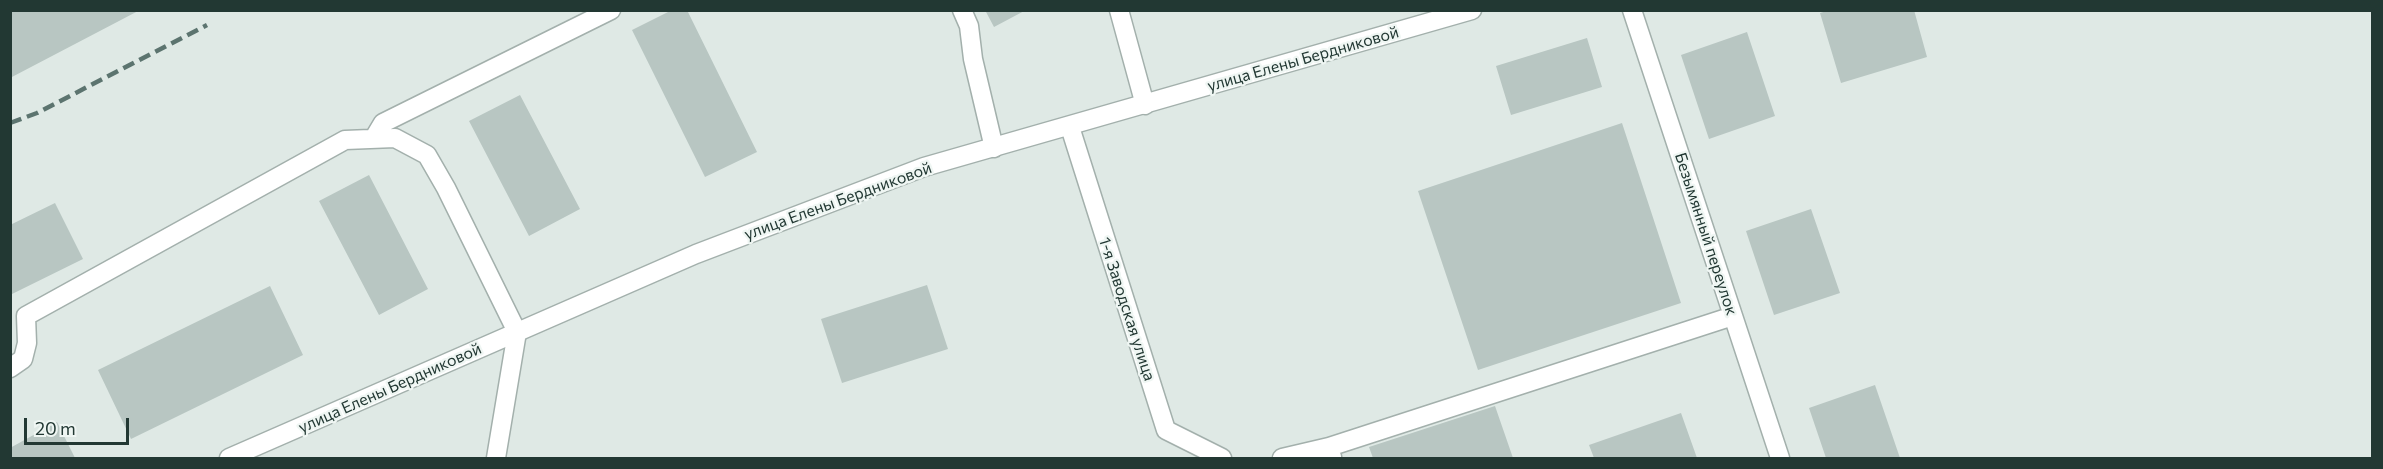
<!DOCTYPE html>
<meta charset="utf-8">
<style>
body{margin:0}
#map{position:relative;width:2383px;height:469px;overflow:hidden;background:#dfe9e5;font-family:Commissioner,sans-serif}
canvas{display:block}
.frame{position:absolute;inset:0;border:12px solid #223833;pointer-events:none}
.scale{position:absolute;left:24px;top:418px;width:105px;height:27px;box-sizing:border-box;border:3px solid #223833;border-top:0;padding-left:8px;font-size:18px;line-height:21px;white-space:nowrap;color:#223833;-webkit-text-stroke:4px #eff6f3;paint-order:stroke}
</style>
<div id="map">
<canvas width="2383" height="469"></canvas>
<div class="frame"></div>
<div class="scale">20 m</div>
</div>
<script>
const ctx = document.querySelector('canvas').getContext('2d');
ctx.lineJoin = 'round';
function paint(path, color) {
  ctx.fillStyle = color;
  ctx.fill(path, 'evenodd');
}
function toPath(rows) {
  const path = new Path2D();
  for (const r of rows) {
    path.moveTo(r[0], r[1]);
    for (let i = 2; i < r.length; i += 2) path.lineTo(r[i], r[i + 1]);
  }
  return path;
}
function trace(path, color, width, dash) {
  ctx.strokeStyle = color;
  ctx.lineWidth = width;
  ctx.lineCap = dash ? 'butt' : 'round';
  ctx.setLineDash(dash || []);
  ctx.stroke(path);
}
function drawText(font, color, halo, rows, align = 'center') {
  ctx.font = font + ' Commissioner,sans-serif';
  ctx.lineWidth = 4.5;
  ctx.setLineDash([]);
  ctx.textBaseline = 'middle';
  ctx.strokeStyle = halo;
  ctx.fillStyle = color;
  for (const [text, x, y, turn = 0] of rows) {
    ctx.save();
    ctx.translate(x, y);
    ctx.rotate((+turn || 0) * Math.PI / 180);
    ctx.textAlign = isNaN(turn) ? turn : align;
    if (halo) ctx.strokeText(text, 0, 0);
    ctx.fillText(text, 0, 0);
    ctx.restore();
  }
}
const building = toPath([
 [10,10,140,10,10,78],
 [672,10,687,10,757,152,705,177,632,30],
 [985,10,1026,10,994,27],
 [1830,10,1914,10,1927,57,1841,83,1820,13],
 [1747,32,1775,116,1709,139,1681,55],
 [1587,38,1602,87,1511,115,1496,66],
 [520,95,580,209,529,236,469,121],
 [1622,123,1681,303,1478,370,1418,191],
 [369,175,428,289,379,315,319,201],
 [55,203,83,259,10,295,10,225],
 [1811,209,1840,293,1774,315,1746,231],
 [927,285,948,349,842,383,821,319],
 [270,286,303,355,131,439,98,370],
 [1875,385,1900,458,1826,458,1809,408],
 [1495,406,1513,458,1373,458,1369,447],
 [1681,413,1697,458,1594,458,1589,445],
 [57,422,75,458,10,458,10,448]
]);
const service = toPath([
 [962,10,969,26,973,59,994,148],
 [374,138,383,123,611,10],
 [10,368,23,359,27,343,26,316,345,140,395,138,427,155,446,188,517,332,496,458]
]);
const minor = toPath([
 [1119,10,1145,105],
 [1632,10,1780,458],
 [1070,127,1166,430,1222,458],
 [1329,447,1733,316],
 [1282,458,1329,447,1332,457]
]);
const tertiary = toPath([
 [229,458,696,254,924,167,1472,10]
]);
const rail = toPath([
 [10,123,37,113,207,25]
]);
const streetNames = [
 ["улица Елены Бердниковой",1303,59,-16],
 ["улица Елены Бердниковой",838,201,-20],
 ["Безымянный переулок",1706,234,72],
 ["1-я Заводская улица",1127,309,72],
 ["улица Елены Бердниковой",390,388,-24]
];
paint(building, '#b8c6c2');
trace(service, '#a3b0ac', 21);
trace(minor, '#a3b0ac', 21);
trace(tertiary, '#a3b0ac', 21);
trace(service, '#fff', 18);
trace(minor, '#fff', 18);
trace(tertiary, '#fff', 18);
trace(rail, '#5c746f', 4.5, [12, 6]);
drawText('16px', '#223833', '#eff6f3', streetNames);
</script>
